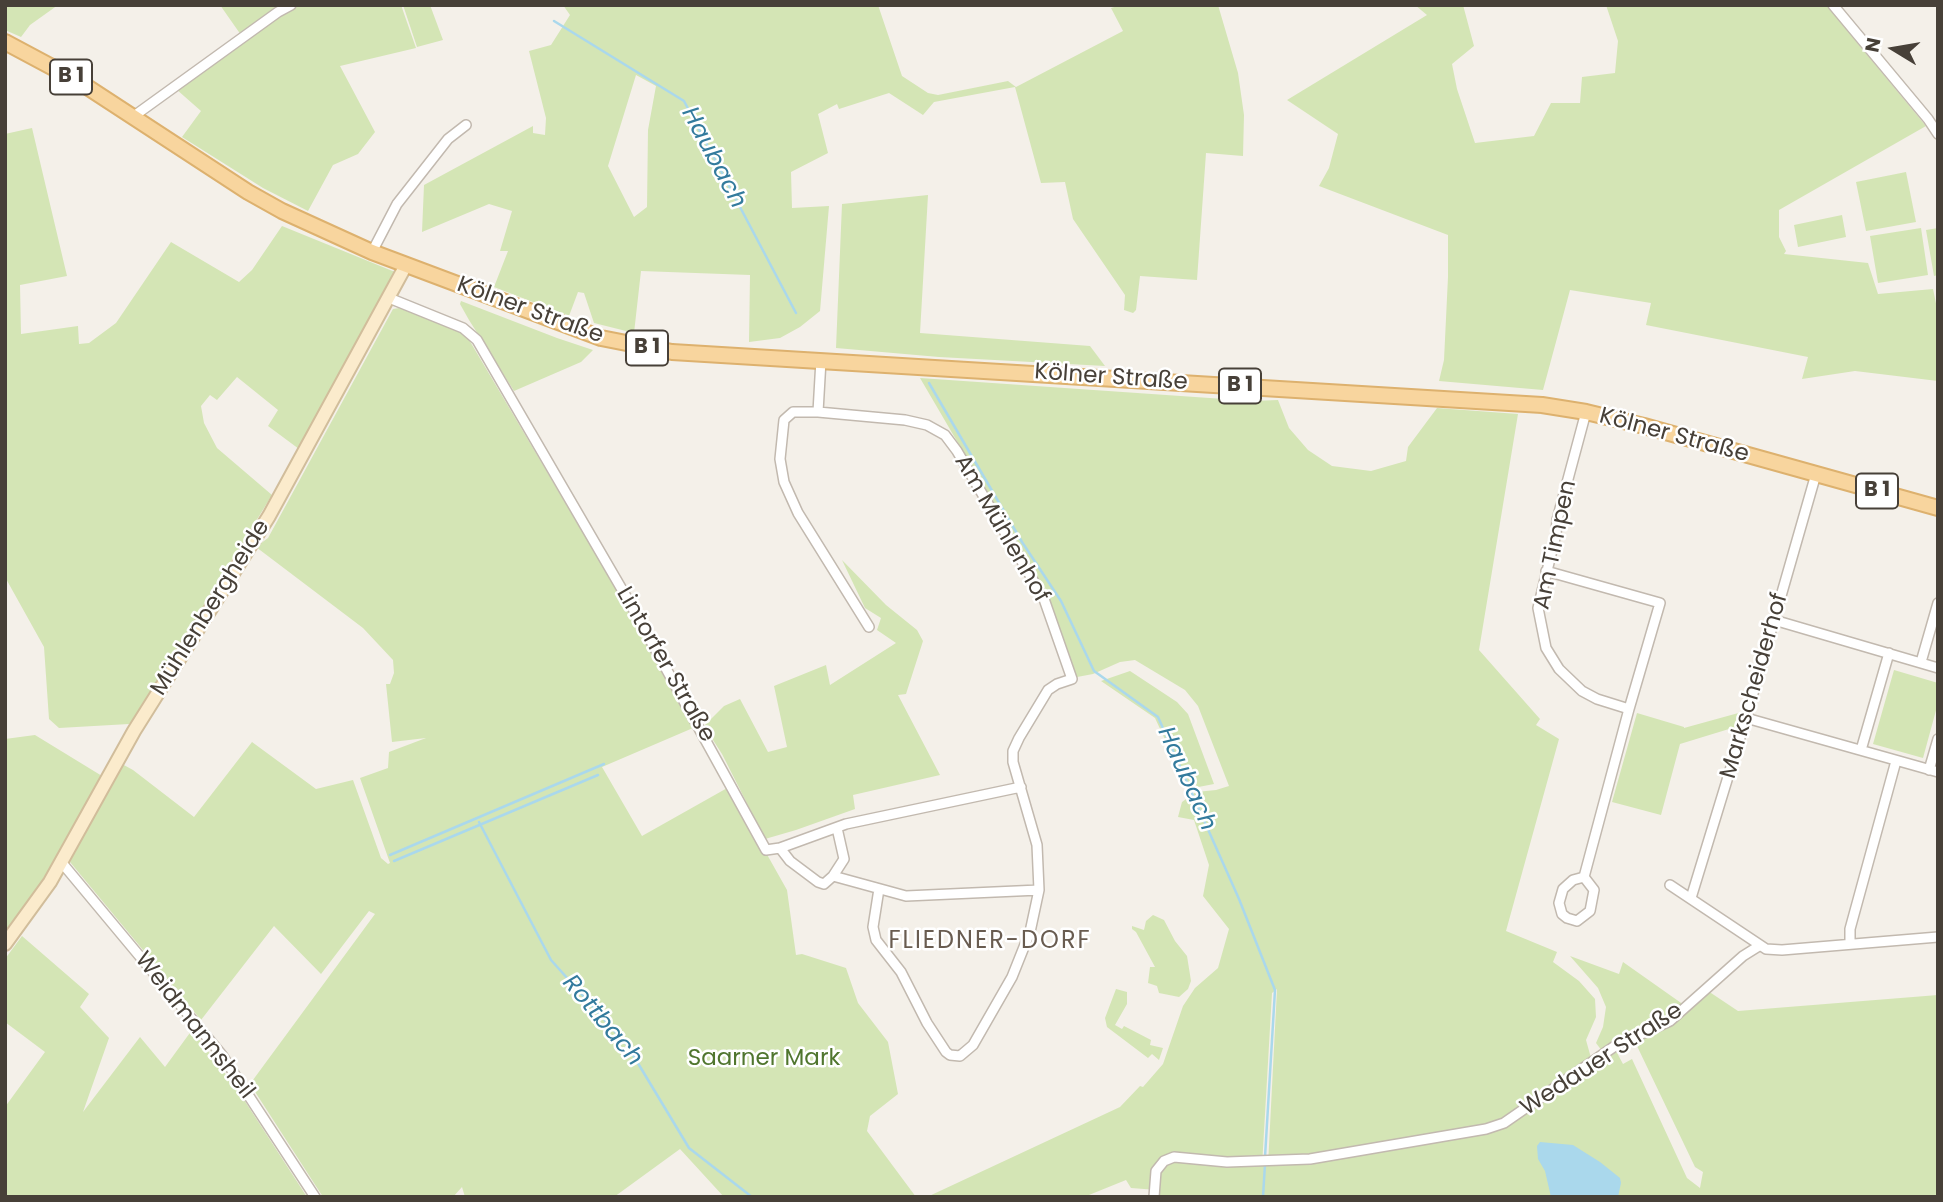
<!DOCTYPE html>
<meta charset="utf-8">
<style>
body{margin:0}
#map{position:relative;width:1943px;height:1202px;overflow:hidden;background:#f4f0e9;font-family:Poppins,sans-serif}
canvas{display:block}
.frame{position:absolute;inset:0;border:7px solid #474038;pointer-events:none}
.north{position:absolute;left:1859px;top:14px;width:70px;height:70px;-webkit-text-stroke:5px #fff;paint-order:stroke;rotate:281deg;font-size:19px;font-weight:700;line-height:28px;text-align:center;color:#474038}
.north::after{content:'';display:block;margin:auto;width:24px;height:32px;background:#474038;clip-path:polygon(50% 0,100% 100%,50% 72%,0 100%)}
</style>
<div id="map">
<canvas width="1943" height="1202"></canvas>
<div class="frame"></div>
<div class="north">N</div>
</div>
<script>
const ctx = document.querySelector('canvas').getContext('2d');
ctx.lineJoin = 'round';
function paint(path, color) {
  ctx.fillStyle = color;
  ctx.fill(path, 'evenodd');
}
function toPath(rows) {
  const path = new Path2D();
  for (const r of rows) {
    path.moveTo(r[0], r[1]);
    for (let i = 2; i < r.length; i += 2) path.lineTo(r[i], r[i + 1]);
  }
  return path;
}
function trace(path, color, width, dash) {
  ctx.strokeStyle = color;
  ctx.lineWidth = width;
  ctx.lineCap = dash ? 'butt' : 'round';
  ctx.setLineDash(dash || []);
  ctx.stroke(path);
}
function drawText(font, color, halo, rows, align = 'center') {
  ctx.font = font + ' Poppins,sans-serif';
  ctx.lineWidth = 5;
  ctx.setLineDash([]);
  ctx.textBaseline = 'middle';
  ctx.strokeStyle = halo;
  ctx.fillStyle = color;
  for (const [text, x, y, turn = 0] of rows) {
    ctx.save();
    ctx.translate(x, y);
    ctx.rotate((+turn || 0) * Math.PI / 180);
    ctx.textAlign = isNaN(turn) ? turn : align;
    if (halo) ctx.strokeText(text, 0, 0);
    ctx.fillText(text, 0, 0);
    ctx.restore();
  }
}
const green = toPath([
 [5,5,58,5,30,25,21,37,5,30],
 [220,5,273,5,276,9,282,5,401,5,416,48,340,66,375,132,358,154,333,165,308,211,263,188,182,137,201,111,176,89,241,35],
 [403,5,430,5,443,40,417,47],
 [563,5,878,5,902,76,928,93,938,95,1008,81,1016,87,1123,31,1111,8,1121,5,1218,5,1238,73,1244,115,1243,156,1206,153,1197,280,1140,276,1136,310,1133,313,1124,310,1125,295,1073,219,1065,182,1041,183,1015,87,934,102,923,115,889,93,839,109,837,104,818,114,828,153,791,172,792,208,829,206,820,311,800,327,780,338,749,342,750,275,641,271,634,333,594,323,584,293,578,292,569,316,494,287,508,251,500,251,512,211,489,204,422,232,424,185,533,126,533,133,545,135,546,118,529,51,551,45,570,15],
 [636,75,656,86,648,130,647,207,634,217,608,166],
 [1415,5,1463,5,1474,46,1452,64,1457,89,1475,143,1534,136,1551,103,1580,103,1582,77,1615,73,1618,41,1606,5,1826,5,1926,126,1779,210,1779,237,1786,251,1784,254,1868,263,1878,294,1933,289,1938,313,1938,381,1855,371,1802,379,1808,357,1646,325,1651,303,1570,290,1543,390,1439,381,1444,360,1448,277,1448,235,1319,186,1329,168,1338,134,1287,100,1427,15],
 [32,128,67,276,20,285,21,334,78,326,79,344,89,343,116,323,171,242,239,282,252,270,282,226,395,272,299,449,268,426,278,410,237,377,217,400,210,395,201,406,204,423,217,448,272,495,136,716,129,724,59,728,49,719,44,647,5,577,5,134],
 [1906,172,1916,222,1866,231,1856,182],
 [928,195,920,333,1090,346,1105,366,939,357,836,348,842,204],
 [1842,215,1846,237,1798,247,1794,225],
 [1921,228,1928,275,1878,283,1870,236],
 [1938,228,1938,275,1934,276,1926,230],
 [461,301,557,338,593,350,581,362,514,391,469,320,460,304],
 [399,308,459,331,468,338,694,721,693,728,602,767,642,836,729,787,787,890,796,955,802,954,846,968,858,1003,888,1042,898,1094,870,1116,867,1131,916,1197,724,1197,680,1149,614,1197,465,1197,462,1187,453,1197,323,1197,250,1084,375,914,369,911,321,974,274,926,201,1020,70,862,122,764,133,770,194,817,252,742,316,789,353,780,381,858,388,864,390,863,360,778,388,768,389,752,426,738,392,742,386,684,390,684,394,673,393,660,363,628,256,547,268,538,393,309],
 [920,378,1253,401,1278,400,1289,428,1308,450,1332,466,1371,471,1406,461,1408,447,1437,408,1518,414,1479,650,1540,719,1536,725,1559,739,1506,931,1557,952,1553,962,1579,981,1595,999,1596,1017,1586,1040,1591,1058,1506,1126,1616,1051,1623,1064,1632,1059,1687,1178,1700,1188,1703,1172,1695,1167,1637,1046,1638,1039,1674,1024,1708,991,1738,1011,1938,995,1938,1197,1159,1197,1157,1190,1131,1188,1126,1180,1084,1197,927,1197,1120,1107,1140,1086,1143,1087,1163,1064,1183,1006,1195,988,1218,968,1229,929,1203,896,1209,865,1194,820,1178,817,1182,802,1196,792,1216,790,1229,786,1198,706,1185,690,1135,660,1120,662,1093,674,1077,677,1044,590],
 [1277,989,1268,1165,1262,1166,1272,993],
 [842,560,886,605,917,630,923,641,906,694,898,695,940,775,853,795,855,809,796,830,765,839,722,754,704,726,724,706,740,699,768,752,787,747,774,686,826,665,830,685,896,643,877,630,881,618,865,608],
 [1894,670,1938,683,1938,703,1923,758,1873,744],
 [1130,671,1177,702,1188,714,1214,784,1188,789,1155,718,1101,681],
 [1742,712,1734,734,1729,729,1680,744,1661,815,1612,802,1637,713,1684,727,1684,728],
 [35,735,102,776,57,861,5,933,5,739],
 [1153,915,1164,920,1175,941,1187,956,1191,981,1188,989,1179,997,1159,993,1157,986,1148,983,1150,967,1155,967,1136,932,1132,929,1132,926,1144,930,1146,921],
 [22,936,89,994,80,1007,109,1038,83,1112,140,1037,165,1067,192,1030,237,1089,307,1197,5,1197,5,1107,45,1052,5,1022,5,959],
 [1570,956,1619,974,1623,962,1684,1005,1671,1017,1602,1051,1596,1043,1603,1027,1606,1007,1598,988],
 [1116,989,1127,992,1127,1004,1115,1025,1122,1029,1124,1026,1151,1040,1150,1045,1163,1048,1159,1060,1152,1054,1148,1058,1107,1027,1105,1018]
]);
const water = toPath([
 [1540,1142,1573,1145,1600,1162,1620,1178,1621,1183,1618,1197,1551,1197,1545,1171,1538,1159,1537,1146]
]);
const stream = toPath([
 [554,21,684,101,796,313],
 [929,383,1022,542,1061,601,1094,671,1158,717,1239,899,1275,990,1265,1157],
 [479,822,551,960,627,1045,689,1148,752,1197],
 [390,855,604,764],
 [394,861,598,775],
 [1263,1197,1265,1164]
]);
const street = toPath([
 [1833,5,1928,119,1938,134],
 [134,116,278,12,291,5],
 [372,252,397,204,448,139,466,125],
 [389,298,463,328,477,340,631,605,766,850,780,848,846,824,1021,787],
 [821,360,818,412,905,420,927,425,945,435,957,451,1044,599,1072,679,1057,684,1048,690,1019,738,1013,751,1013,762,1037,845,1039,890,1030,932,1012,977,973,1045,960,1056,950,1055,946,1052,927,1023,901,972,876,940,873,927,879,889],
 [818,412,793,412,784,420,780,459,784,482,798,513,869,627],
 [1546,571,1660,603,1629,709],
 [1774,620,1938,668],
 [1921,662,1938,603],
 [1746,718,1938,772],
 [1861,750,1889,653],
 [1929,770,1938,739],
 [780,848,790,861,818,882,824,884,833,876,906,896,1039,890],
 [62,863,222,1055,315,1197],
 [833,876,844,859,837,828],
 [1584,877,1594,890,1590,911,1577,921,1567,918,1562,914,1559,903,1563,889,1573,880,1584,877,1629,709,1597,699,1582,691,1559,669,1546,648,1538,608,1556,534,1557,520,1586,412],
 [1670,885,1766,949,1782,950,1938,937],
 [1691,898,1746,718,1816,474],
 [1850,943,1850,929,1896,761],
 [1154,1197,1156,1171,1164,1161,1174,1157,1227,1162,1310,1159,1486,1129,1504,1123,1615,1046,1670,1021,1743,956,1759,946]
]);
const secondary = toPath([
 [5,944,50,882,134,731,269,516,406,265]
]);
const primary = toPath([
 [5,42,78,81,248,192,282,211,372,252,601,338,672,352,1542,405,1586,412,1644,426,1938,508]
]);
const shields = [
 [71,77,42],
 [647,348,42],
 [1240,386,42],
 [1877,491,42]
];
const shieldNames = [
 ["B 1",71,77],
 ["B 1",647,348],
 ["B 1",1240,386],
 ["B 1",1877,491]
];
const streetNames = [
 ["Kölner Straße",530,311,20],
 ["Kölner Straße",1111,378,4],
 ["Kölner Straße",1674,436,15],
 ["Am Mühlenhof",1001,529,60],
 ["Am Timpen",1556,545,-78],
 ["Mühlenbergheide",211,608,-58],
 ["Lintorfer Straße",665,665,60],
 ["Markscheiderhof",1755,686,-74],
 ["Weidmannsheil",194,1026,52],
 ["Wedauer Straße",1602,1060,-33]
];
const parkNames = [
 ["Saarner Mark",764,1059]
];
const waterNames = [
 ["Haubach",713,158,62],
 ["Haubach",1186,779,66],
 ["Rottbach",602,1021,50]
];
const neighbourhoodNames = [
 ["FLIEDNER-DORF",990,942]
];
paint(green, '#d4e5b5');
paint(water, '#aad8ec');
trace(stream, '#aad8ec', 2.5);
trace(street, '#c2b9af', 12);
trace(secondary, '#d1bd9b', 16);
trace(primary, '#ddb16e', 18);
trace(street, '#fff', 9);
trace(secondary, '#fbebcc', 12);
trace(primary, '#f8d59e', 14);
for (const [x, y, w] of shields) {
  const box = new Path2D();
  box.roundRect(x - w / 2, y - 17.5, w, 35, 5);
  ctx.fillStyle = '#fff';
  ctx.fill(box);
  trace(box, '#474038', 2);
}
drawText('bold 21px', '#474038', null, shieldNames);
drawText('23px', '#474038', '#fff', streetNames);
drawText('23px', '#50762e', '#fff', parkNames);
drawText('italic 24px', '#337b9d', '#fff', waterNames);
ctx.letterSpacing = '2px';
drawText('24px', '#695c50', '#fff', neighbourhoodNames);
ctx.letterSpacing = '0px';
</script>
